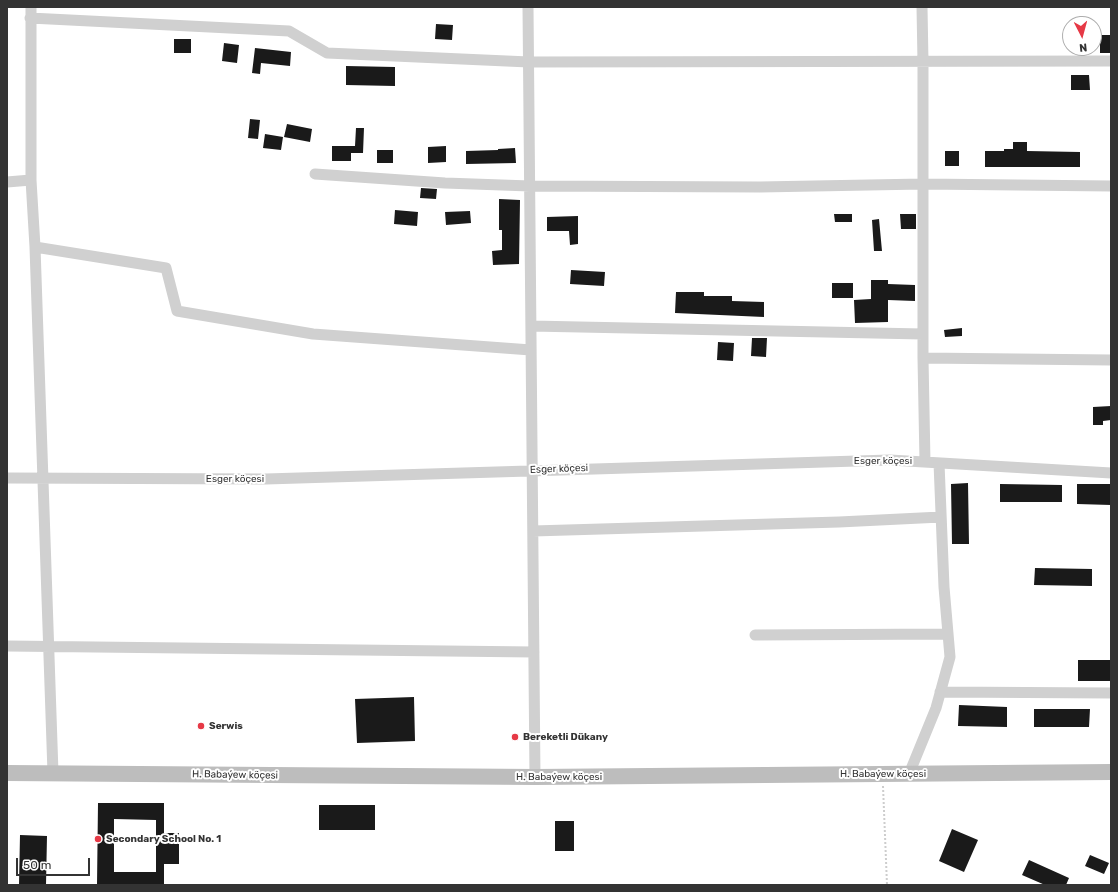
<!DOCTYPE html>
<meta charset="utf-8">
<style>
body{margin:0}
#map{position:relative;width:1118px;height:892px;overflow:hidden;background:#fff;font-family:Rubik,sans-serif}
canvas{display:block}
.frame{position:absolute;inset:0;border:8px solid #333;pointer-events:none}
.north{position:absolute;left:1062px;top:16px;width:40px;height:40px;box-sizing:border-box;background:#fff;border:1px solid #adadad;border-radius:50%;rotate:174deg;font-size:11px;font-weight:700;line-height:16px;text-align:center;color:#333}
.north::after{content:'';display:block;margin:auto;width:14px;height:18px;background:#e63946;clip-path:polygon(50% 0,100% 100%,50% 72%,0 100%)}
.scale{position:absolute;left:16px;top:858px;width:74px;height:18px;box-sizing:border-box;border:2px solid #333;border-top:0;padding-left:5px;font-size:12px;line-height:14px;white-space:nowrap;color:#333;-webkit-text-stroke:3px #fff;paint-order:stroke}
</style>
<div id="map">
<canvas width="1118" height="892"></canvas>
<div class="frame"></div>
<div class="north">N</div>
<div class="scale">50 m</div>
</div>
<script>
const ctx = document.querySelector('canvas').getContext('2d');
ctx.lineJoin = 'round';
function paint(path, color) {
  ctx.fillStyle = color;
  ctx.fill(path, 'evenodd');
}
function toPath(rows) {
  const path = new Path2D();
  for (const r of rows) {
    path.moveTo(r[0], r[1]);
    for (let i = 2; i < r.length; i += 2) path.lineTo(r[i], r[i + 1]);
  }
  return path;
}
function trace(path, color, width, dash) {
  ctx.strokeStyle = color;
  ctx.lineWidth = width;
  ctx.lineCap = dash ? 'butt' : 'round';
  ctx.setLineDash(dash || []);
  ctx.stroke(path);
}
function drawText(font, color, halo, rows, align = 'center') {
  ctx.font = font + ' Rubik,sans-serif';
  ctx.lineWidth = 4;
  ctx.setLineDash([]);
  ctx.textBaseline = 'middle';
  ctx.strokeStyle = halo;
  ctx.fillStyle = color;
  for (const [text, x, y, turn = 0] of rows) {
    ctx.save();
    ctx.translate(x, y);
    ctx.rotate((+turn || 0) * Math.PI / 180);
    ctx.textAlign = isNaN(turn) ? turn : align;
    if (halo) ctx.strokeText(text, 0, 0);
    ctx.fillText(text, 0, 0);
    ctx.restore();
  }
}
const building = toPath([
 [436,24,453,25,452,40,435,39],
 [1100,35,1111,35,1111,53,1100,53],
 [174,39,191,39,191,53,174,53],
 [224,43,239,45,237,63,222,61],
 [255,48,291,52,290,66,261,63,260,74,252,73],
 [346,66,395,67,395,86,346,85],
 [1071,75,1089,75,1090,90,1071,90],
 [250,119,260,120,258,139,248,138],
 [287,124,312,129,310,142,284,137],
 [356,128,364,128,363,153,351,153,351,161,332,161,332,146,355,146],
 [265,134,283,137,281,150,263,148],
 [1013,142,1027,142,1027,151,1080,152,1080,167,985,167,985,151,1004,151,1004,149,1013,149],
 [446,146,446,162,428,163,428,147],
 [515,148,516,163,466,164,466,151,498,150,498,149],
 [377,150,393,150,393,163,377,163],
 [945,151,959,151,959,166,945,166],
 [421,188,437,189,436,199,420,198],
 [499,199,520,200,519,264,493,265,492,251,502,250,502,230,499,230],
 [395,210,418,212,417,226,394,224],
 [470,211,471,223,446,225,445,212],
 [834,214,852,214,852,222,835,222],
 [900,214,916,214,916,229,901,229],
 [578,216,578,244,570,245,569,231,547,231,547,217],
 [879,219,882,251,874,251,872,220],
 [571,270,605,272,604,286,570,284],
 [871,280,888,280,888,284,915,285,915,301,888,300,888,322,855,323,854,300,871,299],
 [832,283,853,283,853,298,832,298],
 [676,292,704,292,704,296,732,296,732,301,764,302,764,317,675,313],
 [962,328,962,336,945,337,944,330],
 [752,338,767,338,766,357,751,356],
 [718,342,734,343,733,361,717,360],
 [1111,406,1111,420,1103,421,1103,425,1093,425,1093,407],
 [968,483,969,544,952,544,951,484],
 [1000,484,1062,485,1062,502,1000,502],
 [1077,484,1111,484,1111,505,1077,504],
 [1035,568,1092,569,1092,586,1034,585],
 [1078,660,1111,660,1111,681,1078,681],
 [414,697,415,741,357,743,355,699],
 [959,705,1007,707,1007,727,958,726],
 [1034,709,1090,709,1089,727,1034,727],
 [98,803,164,803,164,833,179,833,179,864,164,864,164,885,97,885],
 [114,819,156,820,156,872,114,872],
 [319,805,375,805,375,830,319,830],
 [555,821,574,821,574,851,555,851],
 [952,829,978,840,964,872,939,861],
 [20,835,47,836,46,885,19,885],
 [1090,855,1109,863,1104,874,1085,866],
 [1029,860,1069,878,1066,885,1045,885,1022,875]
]);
const path = toPath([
 [883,786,887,885]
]);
const street = toPath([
 [31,7,31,180,35,247,53,773],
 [528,7,535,777],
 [922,7,923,62,923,358,925,462],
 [30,18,289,31,327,53,529,62,1111,61],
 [315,174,445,183,530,186,760,187,923,184,1111,186],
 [7,182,31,180],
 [35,247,166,268,177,311,313,334,531,350],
 [531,326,923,334],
 [923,358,1111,360],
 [7,478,266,479,890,460,1111,473],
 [533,531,839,522,941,517],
 [755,635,948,634],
 [7,646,534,652],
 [940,692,1111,693],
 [909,774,936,708,950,657,944,587,939,463]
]);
const secondary = toPath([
 [7,773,535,777,1111,772]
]);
const markers = [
 [201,726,4,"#e63946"],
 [515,737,4,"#e63946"],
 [98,839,4,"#e63946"]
];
const streetNames = [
 ["Esger köçesi",883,461],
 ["Esger köçesi",559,469,-2],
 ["Esger köçesi",235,479],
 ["H. Babaýew köçesi",883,774],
 ["H. Babaýew köçesi",235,775,1],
 ["H. Babaýew köçesi",559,777]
];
const poiNames = [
 ["Serwis",209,726],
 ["Bereketli Dükany",523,737],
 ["Secondary School No. 1",106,839]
];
paint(building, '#1a1a1a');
trace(path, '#cdcdcd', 2, [2, 2]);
trace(street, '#d0d0d0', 11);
trace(secondary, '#bdbdbd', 16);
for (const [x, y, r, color] of markers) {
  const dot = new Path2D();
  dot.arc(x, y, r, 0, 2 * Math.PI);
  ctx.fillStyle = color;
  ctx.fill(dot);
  trace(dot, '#fff', 1.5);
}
drawText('10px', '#333', '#fff', streetNames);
drawText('bold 10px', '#333', '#fff', poiNames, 'left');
</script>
